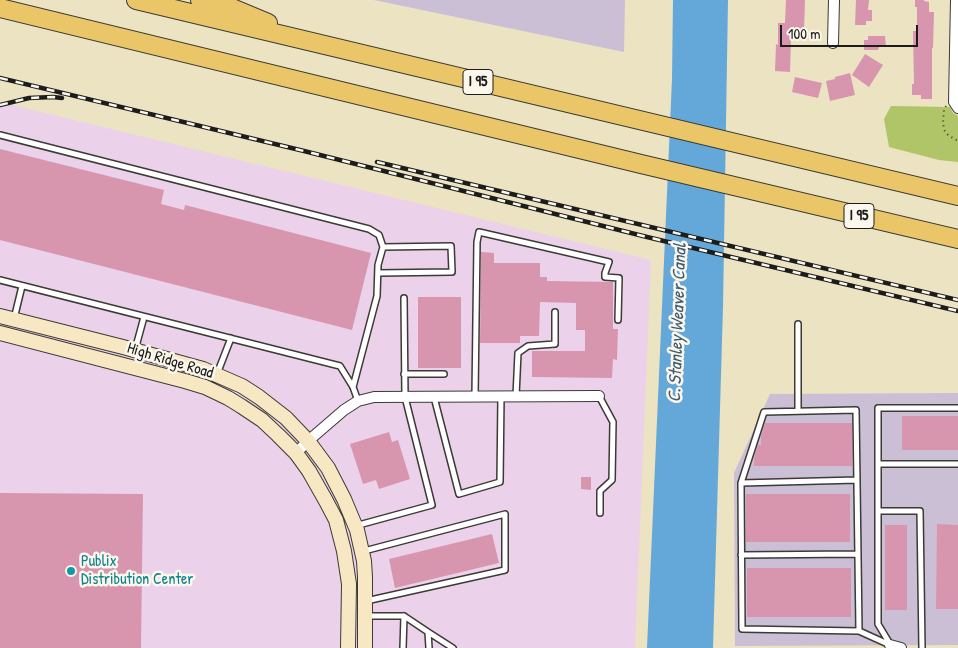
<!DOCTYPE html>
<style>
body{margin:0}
#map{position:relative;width:958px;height:648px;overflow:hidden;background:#ebe3c2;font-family:"Patrick Hand",sans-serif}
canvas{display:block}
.scale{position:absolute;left:780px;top:25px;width:138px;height:22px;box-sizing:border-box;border:2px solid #1c1c1c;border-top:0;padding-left:6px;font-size:15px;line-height:18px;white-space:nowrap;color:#1c1c1c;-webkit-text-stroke:4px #fbf7ec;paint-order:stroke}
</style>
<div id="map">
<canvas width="958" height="648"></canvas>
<div class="scale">100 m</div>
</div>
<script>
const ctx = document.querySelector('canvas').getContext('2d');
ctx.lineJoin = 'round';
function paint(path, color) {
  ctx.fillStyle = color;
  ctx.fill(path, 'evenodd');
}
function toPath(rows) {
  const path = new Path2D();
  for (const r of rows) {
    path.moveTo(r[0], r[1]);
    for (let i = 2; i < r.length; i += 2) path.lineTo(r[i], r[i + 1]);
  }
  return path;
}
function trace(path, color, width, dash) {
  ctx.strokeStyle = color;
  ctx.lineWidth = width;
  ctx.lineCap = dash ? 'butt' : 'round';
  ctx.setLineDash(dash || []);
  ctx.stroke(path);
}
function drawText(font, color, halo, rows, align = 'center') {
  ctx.font = font + ' "Patrick Hand",sans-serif';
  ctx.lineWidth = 5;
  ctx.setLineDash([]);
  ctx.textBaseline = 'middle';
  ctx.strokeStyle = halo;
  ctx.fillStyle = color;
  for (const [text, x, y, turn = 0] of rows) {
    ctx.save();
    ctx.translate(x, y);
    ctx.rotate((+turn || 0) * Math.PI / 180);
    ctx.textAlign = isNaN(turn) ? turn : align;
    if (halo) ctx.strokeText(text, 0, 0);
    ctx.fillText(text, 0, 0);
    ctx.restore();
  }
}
const built = toPath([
 [0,102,651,260,635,648,0,648]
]);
const industrial = toPath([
 [374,0,625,0,624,52],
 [958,393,958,645,735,646,734,473,770,394]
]);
const green = toPath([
 [891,106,950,107,953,113,958,116,958,162,939,160,889,147,884,119]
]);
const water = toPath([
 [673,0,728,0,723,306,713,648,647,648,672,79]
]);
const building = toPath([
 [786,0,805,0,804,30,796,30,796,39,791,39,790,72,775,71,776,44,778,45,778,23,785,23],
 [856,0,869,0,868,10,872,10,872,21,866,21,866,25,855,25],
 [915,0,924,0,924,1,929,2,929,12,934,12,933,48,932,48,932,99,921,99,921,95,912,95,912,84,914,84,913,31,917,31,917,7,915,7],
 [868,36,885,36,886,47,879,47,878,50,864,50,864,40,868,40],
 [865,54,883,65,869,87,852,75],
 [850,73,855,95,830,101,826,81,835,79,835,77],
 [795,77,822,83,818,98,792,92],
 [0,149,164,190,161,204,184,210,185,205,371,253,352,330,0,240],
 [481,252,494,253,494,263,540,263,540,277,547,277,547,281,613,282,613,329,618,329,617,360,613,359,612,378,532,377,532,351,585,351,585,330,576,330,576,303,540,302,539,336,520,336,520,343,480,343],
 [418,297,461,297,461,368,418,368],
 [902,416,958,416,958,450,902,450],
 [765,423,852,423,852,466,754,466,754,458,758,445,761,445,761,436],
 [389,432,392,442,398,440,410,479,379,489,376,480,363,484,350,444],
 [581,477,591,477,591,490,581,489],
 [0,493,143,494,141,648,0,648],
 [746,494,850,494,850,542,746,542],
 [937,524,958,525,958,609,936,609],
 [885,525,907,525,907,610,885,610],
 [492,534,499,563,395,588,389,559],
 [747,568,851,568,851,617,747,617]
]);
const path = toPath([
 [946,106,944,110,943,122,944,130,948,135,958,141]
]);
const lane = toPath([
 [0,135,369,229,379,235,383,247,378,265,377,296,353,387],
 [378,273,452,272,451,246,383,247],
 [0,280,340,366,353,387,358,401],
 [14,319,22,286],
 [798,324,798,411],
 [135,350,144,317],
 [217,374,231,338],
 [404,374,444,374],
 [475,396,477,242,479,232,609,262,605,273,605,277,619,278,618,320],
 [516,396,518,353,528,346,555,344,555,312],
 [599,396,613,422,612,480,600,491,600,513],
 [434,397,459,494,500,482,501,396],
 [878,464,958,464],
 [741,483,857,480],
 [878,511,920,511,922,648],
 [355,526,432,505,405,397,404,298],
 [364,551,505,514,505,570,366,601],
 [741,555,858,554],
 [366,616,404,616,403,648],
 [404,616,428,632,429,648],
 [859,631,856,410,764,412,741,483,742,629,859,631,890,645],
 [428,632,453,648],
 [890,644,878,624,878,408,958,408]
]);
const street = toPath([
 [956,0,954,102,958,108],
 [833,43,834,0],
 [296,453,308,441,344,410,358,401,374,397,599,396],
 [890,645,901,648]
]);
const secondary = toPath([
 [0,316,123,347,203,369,242,386,259,397,286,418,308,441,328,468,344,499,357,530,364,561,365,577,365,648],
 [0,333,185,381,205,387,228,398,241,406,262,420,278,435,296,453,309,471,326,501,336,520,344,551,349,584,348,648]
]);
const highway = toPath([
 [136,0,958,196],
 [200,0,232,8,268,23],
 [0,8,641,164,958,239]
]);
const rail = toPath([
 [0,78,304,151,647,237,958,311],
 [0,105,29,98,53,97,62,98],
 [377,162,958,300]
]);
const markers = [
 [71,571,5,"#0f9aa8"]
];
const shields = [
 [478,82,30],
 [859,216,30]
];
const shieldNames = [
 ["I 95",478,82],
 ["I 95",859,216]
];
const streetNames = [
 ["High Ridge Road",170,361,17]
];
const cultureNames = [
 ["Publix",81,562],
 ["Distribution Center",81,580]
];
const waterNames = [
 ["C. Stanley Weaver Canal",678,323,-88]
];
paint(built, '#ecd1ea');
paint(industrial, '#cbbfd5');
paint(green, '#b0c468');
paint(water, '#64a8d9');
paint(building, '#d896ae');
trace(lane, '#3b3a35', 8);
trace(street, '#3b3a35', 12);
trace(secondary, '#3b3a35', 16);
trace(highway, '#3b3a35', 20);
trace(path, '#3b3a35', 2, [1, 4]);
trace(lane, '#fff', 5);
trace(street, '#fff', 10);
trace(secondary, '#f7e8c3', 14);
trace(highway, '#eac669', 18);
trace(rail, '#1c1c1c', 4.5);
trace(rail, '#fbf7ec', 2.5, [8]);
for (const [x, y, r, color] of markers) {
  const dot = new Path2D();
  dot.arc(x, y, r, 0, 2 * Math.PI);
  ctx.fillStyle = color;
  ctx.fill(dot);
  trace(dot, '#fbf7ec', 2);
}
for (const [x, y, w] of shields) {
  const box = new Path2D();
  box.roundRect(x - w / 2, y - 12.5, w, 25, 4);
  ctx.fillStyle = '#fbf7ec';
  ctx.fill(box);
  trace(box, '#1c1c1c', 1);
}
drawText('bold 15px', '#1c1c1c', null, shieldNames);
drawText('16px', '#1c1c1c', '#fbf7ec', streetNames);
drawText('16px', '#0d838f', '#fbf7ec', cultureNames, 'left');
drawText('italic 18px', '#3c5b71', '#fbf7ec', waterNames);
</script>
